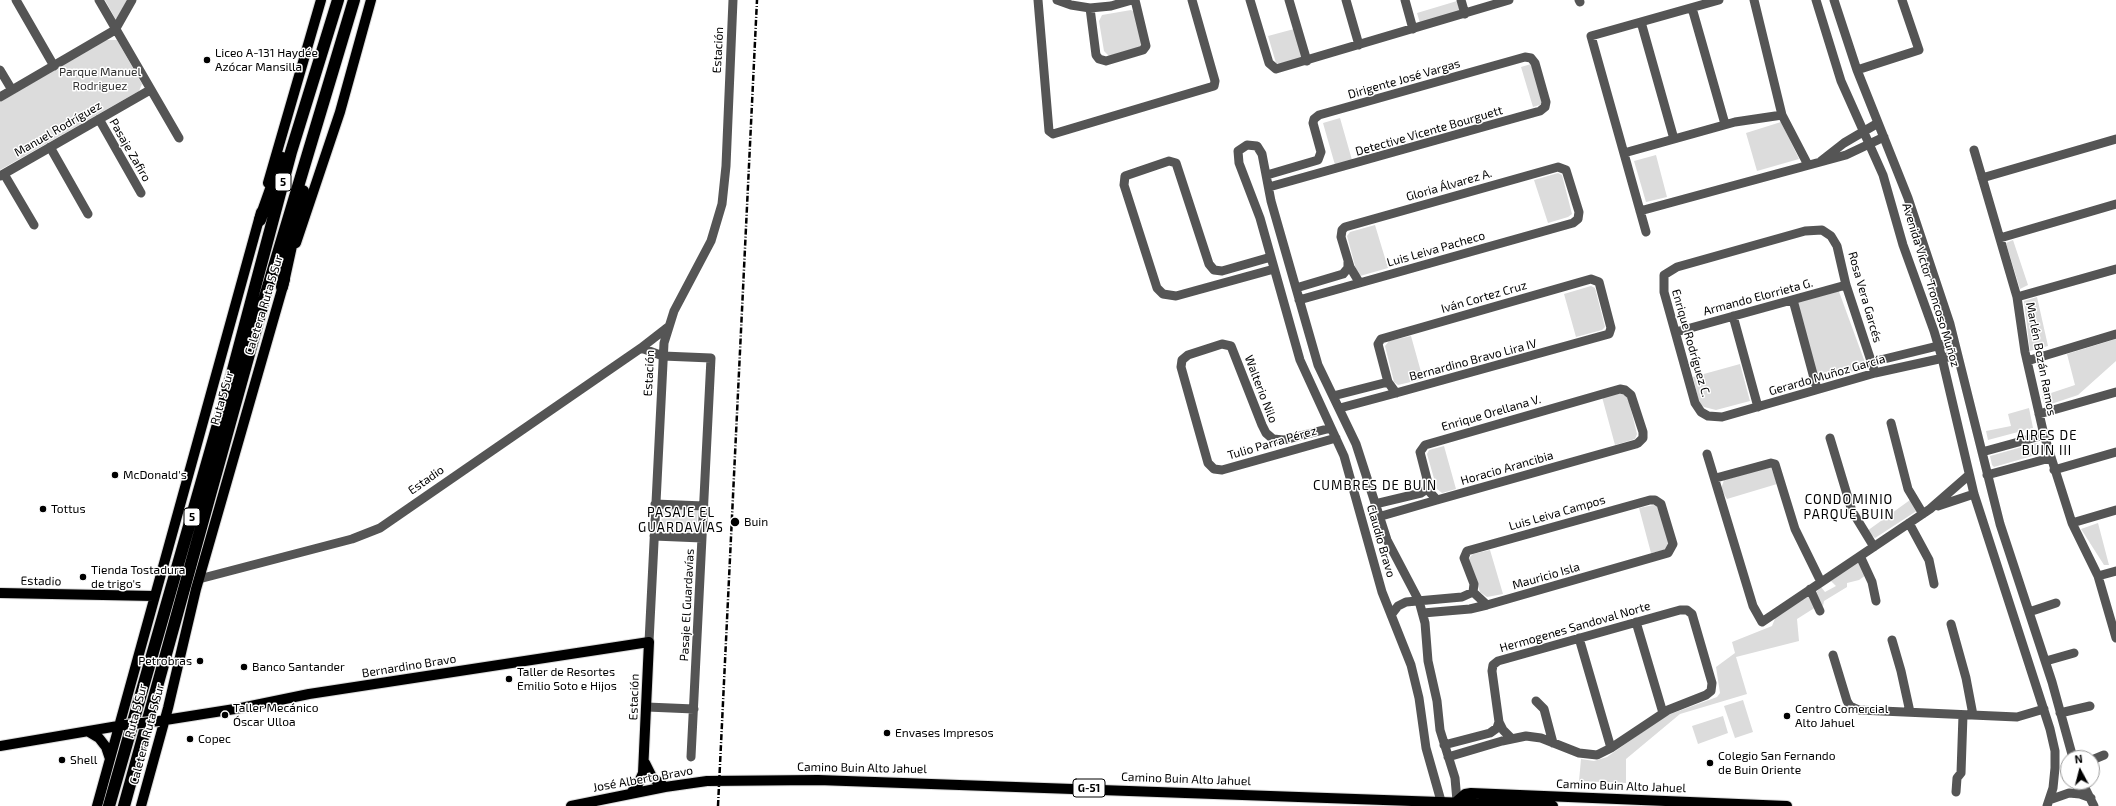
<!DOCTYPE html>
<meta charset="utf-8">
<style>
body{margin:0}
#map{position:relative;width:2116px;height:806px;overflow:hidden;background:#fff;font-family:"Exo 2",sans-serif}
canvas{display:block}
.north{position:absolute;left:2060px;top:750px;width:40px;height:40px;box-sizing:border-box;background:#fff;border:1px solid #999;border-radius:50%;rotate:353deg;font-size:11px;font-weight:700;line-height:16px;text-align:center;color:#000}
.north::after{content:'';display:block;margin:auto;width:14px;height:18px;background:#000;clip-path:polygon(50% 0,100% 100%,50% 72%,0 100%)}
</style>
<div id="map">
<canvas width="2116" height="806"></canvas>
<div class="north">N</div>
</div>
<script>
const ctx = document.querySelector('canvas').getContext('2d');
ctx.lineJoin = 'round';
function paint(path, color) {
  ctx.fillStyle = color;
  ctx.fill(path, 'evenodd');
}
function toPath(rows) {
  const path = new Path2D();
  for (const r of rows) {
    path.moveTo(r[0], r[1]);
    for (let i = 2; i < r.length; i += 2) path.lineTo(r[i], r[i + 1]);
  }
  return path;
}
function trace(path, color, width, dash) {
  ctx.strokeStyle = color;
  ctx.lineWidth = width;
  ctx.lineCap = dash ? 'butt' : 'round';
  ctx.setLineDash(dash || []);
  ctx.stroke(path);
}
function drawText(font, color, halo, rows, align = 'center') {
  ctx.font = font + ' "Exo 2",sans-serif';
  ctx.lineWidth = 3;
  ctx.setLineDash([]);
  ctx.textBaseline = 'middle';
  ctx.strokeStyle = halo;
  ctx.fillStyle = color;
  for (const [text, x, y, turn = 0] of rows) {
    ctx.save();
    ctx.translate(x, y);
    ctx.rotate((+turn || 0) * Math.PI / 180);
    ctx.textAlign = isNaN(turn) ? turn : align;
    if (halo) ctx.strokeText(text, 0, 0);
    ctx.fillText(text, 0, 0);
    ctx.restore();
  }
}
const green = toPath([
 [105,0,127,0,116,20],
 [1457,1,1460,11,1420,23,1417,13],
 [1131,10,1136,13,1144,44,1141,48,1109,56,1104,51,1099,21,1102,15],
 [1294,29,1302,59,1281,65,1276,63,1268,36],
 [105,40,117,40,142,84,139,91,0,170,0,102],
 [1531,64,1543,104,1533,107,1521,67],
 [1340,118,1352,160,1335,165,1323,123],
 [1781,122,1799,159,1757,171,1746,133],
 [1656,155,1667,197,1646,202,1634,161],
 [1558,173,1562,175,1572,214,1568,217,1548,223,1534,180],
 [1375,225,1388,268,1360,276,1357,273,1347,236,1350,232],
 [2013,240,2028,285,2020,289,2006,243],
 [1591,286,1595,288,1605,327,1602,330,1576,337,1564,294],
 [1838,289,1867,368,1818,380,1796,300],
 [2037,297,2048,346,2030,351,2024,301],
 [1411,336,1423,379,1398,385,1394,382,1385,346,1389,341],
 [2116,339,2116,361,2078,395,2045,406,2042,396,2075,385,2067,354],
 [1740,364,1750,401,1716,410,1704,407,1699,403,1693,377],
 [1622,393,1628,398,1637,434,1635,439,1615,445,1602,397],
 [2029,408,2033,428,1988,440,1986,431,2011,426,2008,414],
 [2036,443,2040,444,2041,451,2039,454,1994,467,1992,465,1990,456],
 [1444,446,1456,489,1442,493,1437,489,1427,454,1429,450],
 [1771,467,1777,484,1727,499,1721,489,1724,480],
 [1910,500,1917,511,1915,512,1875,538,1867,531],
 [1654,505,1658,507,1669,544,1665,550,1651,553,1639,508],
 [662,508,698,510,696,534,661,529],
 [2098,523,2109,565,2104,565,2081,529],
 [1490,550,1503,594,1487,597,1480,592,1468,559,1473,554],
 [1858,561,1866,575,1859,580,1847,583,1847,587,1824,601,1823,606,1821,605,1814,594,1821,587,1825,592,1836,586,1831,581],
 [1809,595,1816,607,1797,619,1799,641,1736,657,1747,694,1680,714,1626,759,1626,783,1579,781,1581,759,1594,761,1607,757,1665,716,1717,697,1720,693,1716,667,1735,653,1732,642,1772,626,1776,616],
 [1743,700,1753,732,1735,738,1724,706],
 [1723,716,1728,733,1698,744,1692,726]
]);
const minor = toPath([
 [16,0,54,66],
 [99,0,179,138],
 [1038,0,1049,131,1053,134,1214,86,1215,81,1192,0],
 [1057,0,1071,5,1090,8,1111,6,1132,0],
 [1250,0,1269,63,1276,69,1509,0],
 [1289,0,1307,61],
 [1346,0,1359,45],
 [1405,0,1413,29],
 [1461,0,1465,14],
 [1579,0,1580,2],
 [1754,0,1782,115,1808,165],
 [1816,0,1841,81,1883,175,1903,245,1934,331,1942,358,1974,494,2050,729,2055,751,2055,768,2053,788,2047,806],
 [1834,0,1857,70,1908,198,1950,324,2000,524,2052,682,2073,758],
 [1090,8,1096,55,1099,59,1106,61,1143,50,1146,46,1135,0],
 [1692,8,1725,124],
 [1641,22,1674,139],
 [0,70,12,90],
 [1857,70,1919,50,1902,0],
 [0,97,115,30,132,0],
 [99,119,141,193],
 [50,147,88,214],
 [1974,150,2017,297,2025,352,2044,435,2072,523,2098,576,2116,638],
 [1624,153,1735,122,1782,115],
 [1821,161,1844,143,1878,123],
 [4,174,34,225],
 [1267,175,1318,160,1321,152,1313,123,1314,119,1319,115,1525,57,1531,58,1535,63,1546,102,1545,107,1540,111,1269,187],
 [0,176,150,90],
 [1982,178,2116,139],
 [1640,211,1846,155,1884,137],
 [1646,232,1591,36,1719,0],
 [2000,238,2116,204],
 [1271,257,1222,271,1214,270,1209,264,1176,163,1169,161,1125,176,1124,185,1157,288,1163,294,1176,296,1274,269],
 [1296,288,1343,274,1348,268,1348,262],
 [2017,297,2116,269],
 [1299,300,1573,223,1578,219,1579,212,1566,170,1558,167,1345,227,1342,230,1341,237,1350,267,1359,282],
 [1793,300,1817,389],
 [1733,316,1758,407],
 [1676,332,1846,285],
 [641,348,663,356,711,358,691,757],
 [2027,361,2116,334],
 [1872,362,1954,342],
 [1875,373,1846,285,1837,246,1831,236,1822,230,1805,231,1677,267,1664,275,1664,292,1695,403,1701,412,1708,416,1722,417,1875,373,1957,355],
 [1333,396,1388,382],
 [1340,408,1396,393,1609,334,1611,328,1599,282,1591,279,1381,339,1378,344,1388,382,1396,393],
 [2039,414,2116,392],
 [1891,423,1908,489,1923,514],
 [1331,428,1284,440,1273,439,1266,433,1262,425,1231,346,1222,344,1188,355,1182,360,1181,367,1208,463,1214,469,1222,470,1336,438],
 [1830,438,1852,511,1874,547],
 [1982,452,2044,435],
 [1707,454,1753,606,1762,622,1930,509,1969,475],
 [2054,470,2116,452],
 [1987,475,2050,458],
 [1716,478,1771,463,1775,464,1795,529,1821,582],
 [655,504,704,506],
 [1375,504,1421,493,1427,489],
 [1938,506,1974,494],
 [1378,517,1437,500,1636,444,1638,443,1643,438,1643,432,1631,395,1625,390,1620,389,1425,445,1420,452,1428,483,1427,489,1437,500],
 [1909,523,1929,560,1934,584],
 [2072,523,2116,510],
 [654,536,702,538],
 [1860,556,1872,582,1876,601],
 [2098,576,2116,571],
 [199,579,352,539,380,528,641,348,668,327],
 [1810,589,1820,611],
 [2029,612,2056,603],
 [1423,613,1470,609,1487,605,1668,553,1673,544,1661,504,1655,500,1650,500,1467,551,1464,558,1474,584,1473,592,1487,605],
 [1391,615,1398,606,1406,602,1462,597,1473,592],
 [1636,622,1663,713],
 [1951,624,1966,678,1973,715],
 [1579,638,1611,748],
 [1892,640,1901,671,1910,712],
 [649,642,664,343,674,311,711,241,722,204,726,166,733,0],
 [1833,655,1847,701,1850,706,1859,710,2017,717,2044,709],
 [2046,661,2074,653],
 [1536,701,1544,709,1553,743],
 [647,707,694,709],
 [2060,713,2090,706],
 [1499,722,1503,730,1512,739],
 [1444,745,1490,733,1497,728,1499,722,1492,671,1493,665,1498,661,1680,610,1687,610,1692,614,1712,683,1711,691,1706,695,1668,710,1611,748,1597,755,1579,753,1541,738,1526,736,1502,741,1448,757],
 [2092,760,2104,755],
 [2082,782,2094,806],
 [1956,792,1957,778,1961,773,1963,715],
 [2049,800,2069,793,2080,794,2091,798],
 [1441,801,1426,748,1419,698,1411,665,1382,592,1344,456,1300,360,1260,218,1239,163,1238,151,1247,145,1257,146,1262,154,1271,201,1318,365,1356,444,1387,540,1419,601,1425,623,1428,661,1437,701,1440,730,1455,778,1457,801]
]);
const major = toPath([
 [268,183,321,0],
 [296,243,340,112,371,0],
 [0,593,154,596],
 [159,721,241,708,309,694,649,642,643,773,638,784,631,793],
 [89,732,99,738,106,747,110,759],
 [0,746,124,725],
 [645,763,652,777,665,787],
 [1457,801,1465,794,1471,793,1787,806],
 [97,806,261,212],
 [141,806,168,708,196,589,285,279],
 [571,806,665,787,707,781,818,780,1553,806]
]);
const highway = toPath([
 [260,220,282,158],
 [282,287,303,191],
 [109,806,225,400,291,152,338,0],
 [124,806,264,300,354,0]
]);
const rail = toPath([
 [718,806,757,0]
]);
const majorBridge = toPath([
 [125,725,159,721]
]);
const markers = [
 [207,60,4,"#000"],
 [115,475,4,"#000"],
 [43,509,4,"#000"],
 [735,522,5,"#000"],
 [83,577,4,"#000"],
 [200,661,4,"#000"],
 [244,667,4,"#000"],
 [509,679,4,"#000"],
 [225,715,4,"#000"],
 [1787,716,4,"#000"],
 [887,733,4,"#000"],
 [190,739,4,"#000"],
 [62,760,4,"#000"],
 [1710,763,4,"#000"]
];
const shields = [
 [283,182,16],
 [192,517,16],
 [1089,788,32]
];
const shieldNames = [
 ["5",283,182],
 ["5",192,517],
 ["G-51",1089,788]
];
const streetNames = [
 ["Estación",718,50,-87],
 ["Dirigente José Vargas",1404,79,-16],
 ["Manuel Rodríguez",58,129,-30],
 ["Detective Vicente Bourguett",1429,131,-16],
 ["Pasaje Zafiro",130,150,60],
 ["Gloria Álvarez A.",1449,185,-16],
 ["Luis Leiva Pacheco",1436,249,-16],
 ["Avenida Víctor Troncoso Muñoz",1931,285,73],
 ["Iván Cortez Cruz",1484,297,-16],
 ["Armando Elorrieta G.",1758,297,-15],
 ["Rosa Vera Garcés",1865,297,74],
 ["Caletera Ruta 5 Sur",264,305,-73],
 ["Enrique Rodríguez C.",1691,343,74],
 ["Marlén Bozán Ramos",2041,359,79],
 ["Bernardino Bravo Lira IV",1473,360,-15],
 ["Estación",649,373,-87],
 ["Gerardo Muñoz García",1827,375,-16],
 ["Walterio Nilo",1261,389,69],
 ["Ruta 5 Sur",222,398,-74],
 ["Enrique Orellana V.",1491,413,-16],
 ["Tulio Parra Pérez",1272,443,-16],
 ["Horacio Arancibia",1507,468,-16],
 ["Estadio",426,480,-35],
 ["Luis Leiva Campos",1557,513,-16],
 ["Claudio Bravo",1381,541,74],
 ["Mauricio Isla",1546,576,-16],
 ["Estadio",41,581,1],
 ["Pasaje El Guardavías",687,605,-87],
 ["Hermogenes Sandoval Norte",1575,627,-16],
 ["Bernardino Bravo",409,666,-9],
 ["Estación",634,697,-88],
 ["Ruta 5 Sur",136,711,-75],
 ["Caletera Ruta 5 Sur",147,734,-75],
 ["Camino Buin Alto Jahuel",862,768,1],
 ["José Alberto Bravo",643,779,-10],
 ["Camino Buin Alto Jahuel",1186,779,2],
 ["Camino Buin Alto Jahuel",1621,786,2]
];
const poiNames = [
 ["Liceo A-131 Haydée",215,53],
 ["Azócar Mansilla",215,67],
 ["McDonald's",123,475],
 ["Tottus",51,509],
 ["Buin",744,522],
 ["Tienda Tostadura",91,570],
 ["de trigo's",91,584],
 ["Petrobras",192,661,"right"],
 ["Banco Santander",252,667],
 ["Taller de Resortes",517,672],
 ["Emilio Soto e Hijos",517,686],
 ["Taller Mecánico",233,708],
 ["Óscar Ulloa",233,722],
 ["Centro Comercial",1795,709],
 ["Alto Jahuel",1795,723],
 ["Envases Impresos",895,733],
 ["Copec",198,739],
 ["Colegio San Fernando",1718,756],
 ["de Buin Oriente",1718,770],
 ["Shell",70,760]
];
const parkNames = [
 ["Parque Manuel",100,72],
 ["Rodriguez",100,86]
];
const neighbourhoodNames = [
 ["AIRES DE",2047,436],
 ["BUIN III",2047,451],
 ["CUMBRES DE BUIN",1375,486],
 ["CONDOMINIO",1849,500],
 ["PARQUE BUIN",1849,515],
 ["PASAJE EL",681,513],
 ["GUARDAVÍAS",681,528]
];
paint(green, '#dcdcdc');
trace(major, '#dbdbdb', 12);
trace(highway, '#dbdbdb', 14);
trace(minor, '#555', 9);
trace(major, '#000', 10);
trace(highway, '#000', 12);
trace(rail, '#000', 2.5, [6, 2, 1, 2]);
trace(majorBridge, '#dbdbdb', 12, []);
trace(majorBridge, '#000', 10);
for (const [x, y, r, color] of markers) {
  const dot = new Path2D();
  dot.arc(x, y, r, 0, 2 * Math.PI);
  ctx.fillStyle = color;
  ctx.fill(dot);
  trace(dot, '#fff', 1.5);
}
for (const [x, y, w] of shields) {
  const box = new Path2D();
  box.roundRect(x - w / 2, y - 9, w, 18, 3);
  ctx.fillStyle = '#fff';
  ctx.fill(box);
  trace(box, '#000', 1);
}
drawText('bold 11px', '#000', null, shieldNames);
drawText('12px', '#000', '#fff', streetNames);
drawText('12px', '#000', '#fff', poiNames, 'left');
drawText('12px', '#333', '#fff', parkNames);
ctx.letterSpacing = '1px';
drawText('13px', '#000', '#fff', neighbourhoodNames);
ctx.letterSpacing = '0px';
</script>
